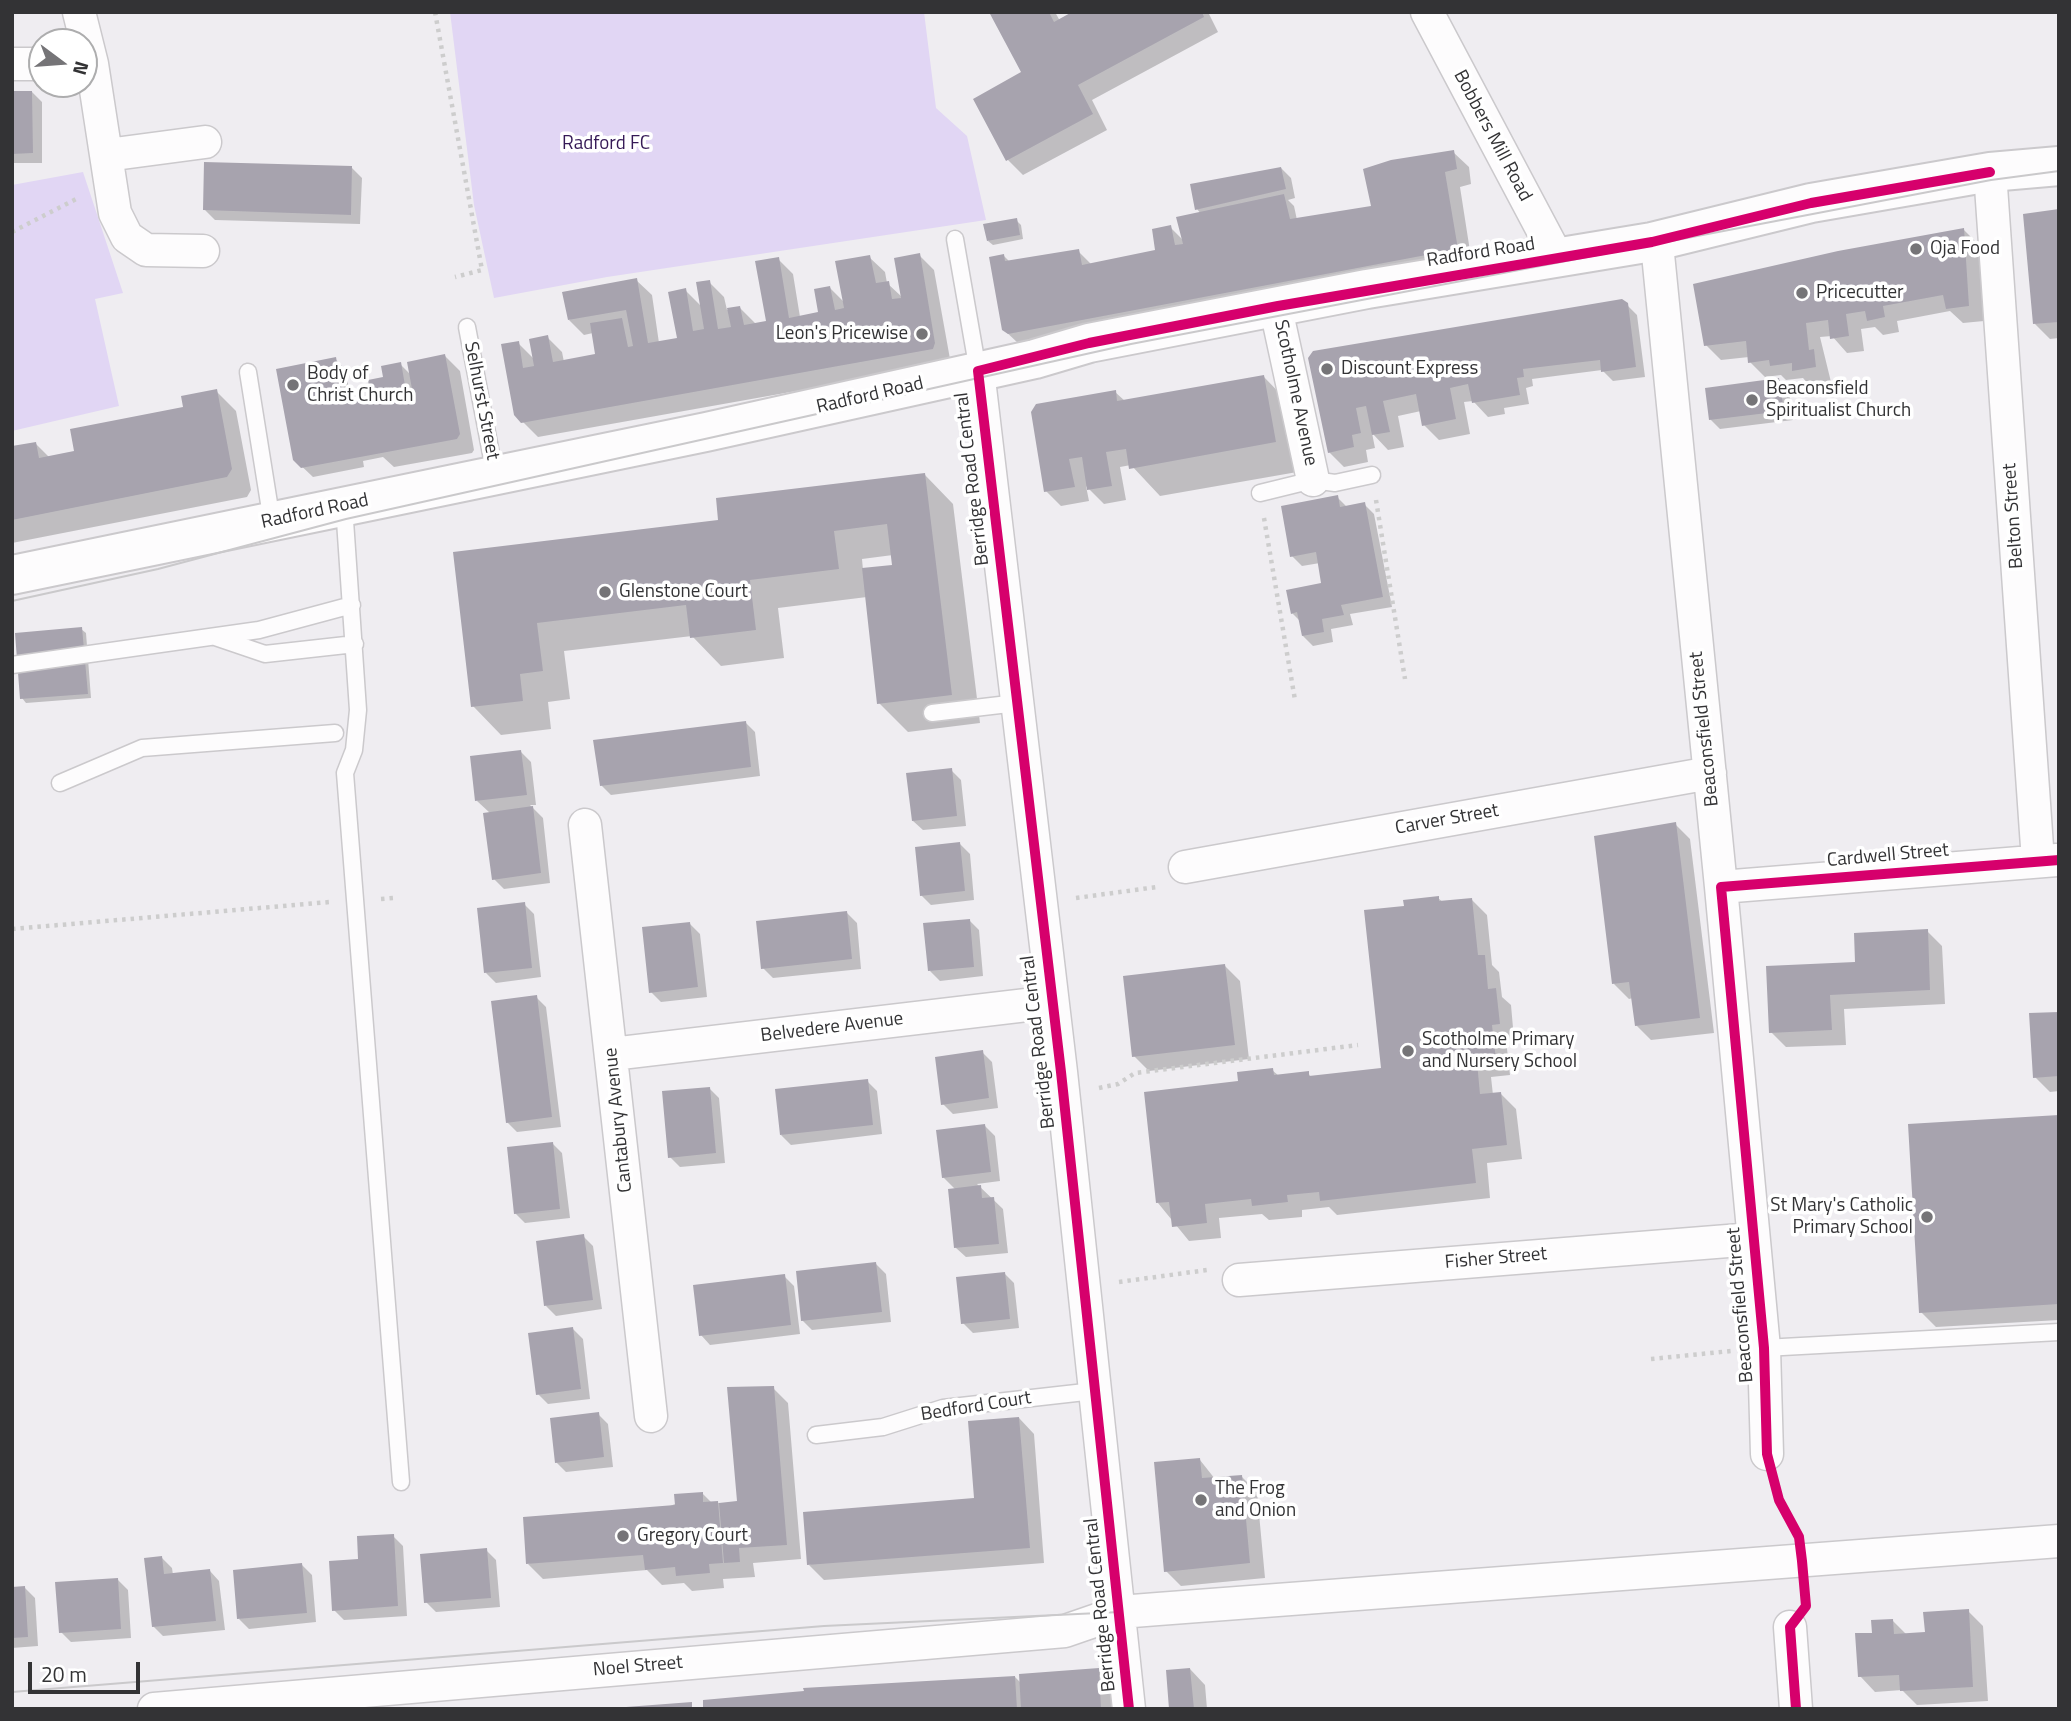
<!DOCTYPE html>
<style>
body{margin:0}
#map{position:relative;width:2071px;height:1721px;overflow:hidden;background:#efedf1;font-family:"Titillium Web",sans-serif}
canvas{display:block}
.frame{position:absolute;inset:0;border:14px solid #333335;pointer-events:none}
.north{position:absolute;left:28px;top:28px;width:70px;height:70px;box-sizing:border-box;background:#fff;border:2px solid #adadae;border-radius:50%;rotate:106deg;font-size:19px;font-weight:700;line-height:28px;text-align:center;color:#333335}
.north::after{content:'';display:block;margin:auto;width:24px;height:32px;background:#757477;clip-path:polygon(50% 0,100% 100%,50% 72%,0 100%)}
.scale{position:absolute;left:28px;top:1662px;width:112px;height:32px;box-sizing:border-box;border:4px solid #333335;border-top:0;padding-left:9px;font-size:21px;line-height:24px;white-space:nowrap;color:#333335;-webkit-text-stroke:5px #fff;paint-order:stroke}
</style>
<div id="map">
<canvas width="2071" height="1721"></canvas>
<div class="frame"></div>
<div class="north">N</div>
<div class="scale">20 m</div>
</div>
<script>
const ctx = document.querySelector('canvas').getContext('2d');
ctx.lineJoin = 'round';
function paint(path, color) {
  ctx.fillStyle = color;
  ctx.fill(path, 'evenodd');
}
function toPath(rows) {
  const path = new Path2D();
  for (const r of rows) {
    path.moveTo(r[0], r[1]);
    for (let i = 2; i < r.length; i += 2) path.lineTo(r[i], r[i + 1]);
  }
  return path;
}
function trace(path, color, width, dash) {
  ctx.strokeStyle = color;
  ctx.lineWidth = width;
  ctx.lineCap = dash ? 'butt' : 'round';
  ctx.setLineDash(dash || []);
  ctx.stroke(path);
}
function drawText(font, color, halo, rows, align = 'center') {
  ctx.font = font + ' "Titillium Web",sans-serif';
  ctx.lineWidth = 7;
  ctx.setLineDash([]);
  ctx.textBaseline = 'middle';
  ctx.strokeStyle = halo;
  ctx.fillStyle = color;
  for (const [text, x, y, turn = 0] of rows) {
    ctx.save();
    ctx.translate(x, y);
    ctx.rotate((+turn || 0) * Math.PI / 180);
    ctx.textAlign = isNaN(turn) ? turn : align;
    if (halo) ctx.strokeText(text, 0, 0);
    ctx.fillText(text, 0, 0);
    ctx.restore();
  }
}
const green = toPath([
 [450,12,924,12,936,108,967,136,986,220,607,277,494,298,474,205],
 [83,172,123,293,95,299,119,406,12,431,12,185]
]);
const shadow = toPath([
 [991,12,1055,12,1060,21,1075,12,1208,12,1218,32,1092,100,1107,130,1023,175,1008,160,1024,73],
 [32,92,42,102,42,163,12,163,12,93],
 [1453,152,1469,167,1471,184,1460,187,1472,264,1019,344,1003,329,1003,255,1010,262,1078,251,1092,265,1157,252,1170,227,1184,241,1201,214,1197,209,1281,168,1291,178,1295,198,1288,200,1294,206,1297,220,1373,208],
 [352,168,362,178,360,224,215,220,205,210],
 [2059,211,2059,338,2050,339,2035,324],
 [1016,220,1021,225,1023,239,993,245,988,241],
 [1964,230,1979,245,1984,321,1963,323,1950,311,1897,321,1899,332,1883,335,1875,327,1861,329,1864,351,1847,353,1832,336,1820,337,1831,382,1809,385,1803,378,1786,380,1781,375,1765,377,1750,362,1749,357,1721,360,1706,345],
 [919,255,934,270,950,359,948,364,538,437,516,415,518,343,534,359,547,337,562,352,564,362,597,356,593,333,584,335,569,320,636,280,652,295,659,343,679,340,685,290,702,307,709,282,724,297,727,310,740,308,755,323,768,323,778,259,793,274,800,317,820,314,830,288,844,302,869,257,885,272,887,283,902,297],
 [1627,305,1637,315,1645,377,1613,381,1602,370,1532,379,1533,386,1526,388,1529,404,1504,408,1505,414,1488,417,1473,401,1464,402,1470,434,1439,440,1424,425,1421,411,1398,416,1404,447,1388,450,1372,433,1375,448,1366,450,1368,462,1344,467,1329,452,1310,358],
 [445,356,460,371,474,450,472,453,394,467,383,457,363,461,364,467,313,477,294,459,335,359,345,369,352,403,373,399,385,378,400,364,411,375],
 [1264,377,1292,406,1303,471,1160,496,1131,465,1120,467,1126,500,1104,504,1086,486,1089,501,1061,506,1046,491,1115,392,1125,401],
 [1779,380,1789,390,1793,420,1720,429,1710,419],
 [216,391,236,411,251,490,247,497,12,543,12,448,35,443,50,458,76,452,185,409],
 [925,475,953,504,980,723,908,732,879,703,867,597,778,608,784,658,721,666,692,636,564,651,570,699,548,702,551,729,501,735,473,706,455,554,720,521],
 [893,555,894,566,863,570,862,559],
 [1337,497,1347,507,1364,504,1374,514,1392,607,1350,614,1353,625,1331,629,1333,642,1313,646,1303,636,1300,621,1292,613,1323,584,1320,563,1302,566,1292,556],
 [81,629,86,633,91,698,26,703,22,698],
 [745,722,755,732,760,776,611,795,601,785],
 [521,752,531,762,536,805,530,805,543,818,550,883,504,889,494,879,490,813,477,801],
 [951,770,961,780,966,826,923,830,913,821],
 [1675,824,1690,839,1714,1033,1651,1040,1636,1025,1633,998,1629,999,1614,984],
 [960,844,970,854,974,900,931,905,921,895],
 [1438,898,1444,903,1472,900,1487,915,1492,965,1499,972,1502,997,1511,1005,1514,1039,1506,1040,1510,1075,1491,1077,1493,1095,1501,1094,1516,1109,1522,1159,1487,1163,1490,1198,1337,1215,1329,1207,1302,1210,1302,1217,1269,1220,1262,1214,1219,1218,1221,1238,1189,1241,1158,1203,1240,1083,1272,1070,1279,1076,1308,1073,1312,1078,1383,1070,1406,907],
 [524,904,534,914,541,977,496,983,486,973],
 [847,913,857,923,861,969,773,978,763,968],
 [969,920,979,930,983,976,940,981,930,971],
 [690,924,700,934,707,997,661,1002,651,992],
 [1927,931,1942,946,1945,1004,1844,1009,1846,1045,1786,1047,1771,1032,1857,964],
 [1225,966,1240,981,1249,1059,1149,1071,1134,1056],
 [536,997,546,1007,561,1127,517,1132,507,1122],
 [2059,1013,2059,1091,2050,1092,2035,1077],
 [982,1052,992,1062,998,1108,953,1114,943,1104],
 [867,1081,877,1091,882,1134,791,1145,781,1135],
 [709,1088,719,1098,725,1163,680,1167,670,1157],
 [2059,1116,2059,1320,1936,1327,1921,1312],
 [985,1126,995,1136,1000,1181,977,1184,1003,1209,1008,1253,966,1257,956,1248,956,1190,943,1177],
 [552,1143,562,1153,570,1218,525,1223,515,1213],
 [583,1236,593,1246,602,1309,556,1316,546,1306],
 [876,1264,886,1274,891,1322,812,1330,802,1320],
 [1004,1273,1014,1283,1019,1328,973,1333,963,1323],
 [784,1276,794,1286,800,1334,710,1345,701,1335],
 [573,1329,583,1339,590,1399,548,1404,538,1394],
 [773,1388,788,1403,801,1559,753,1563,755,1577,723,1579,724,1588,692,1591,684,1583,662,1585,647,1570,543,1579,528,1564,702,1493,712,1503,739,1503],
 [598,1414,608,1424,613,1467,566,1472,556,1462],
 [1019,1418,1034,1434,1044,1563,824,1580,809,1565,976,1500],
 [1200,1460,1215,1479,1242,1477,1257,1492,1265,1578,1181,1586,1166,1571],
 [393,1536,403,1546,407,1616,344,1620,334,1610,360,1560],
 [486,1550,496,1560,500,1607,436,1612,426,1602],
 [162,1558,172,1568,173,1575,210,1571,219,1581,225,1630,163,1636,153,1626],
 [302,1565,312,1575,316,1622,249,1629,239,1619],
 [118,1580,128,1590,131,1638,71,1642,61,1632],
 [12,1588,25,1588,35,1598,38,1646,12,1648],
 [1968,1611,1983,1626,1988,1701,1917,1705,1902,1690,1875,1692,1860,1676,1874,1634,1892,1620,1907,1635,1927,1634],
 [1190,1669,1205,1685,1207,1709,1171,1709],
 [1098,1670,1113,1685,1115,1709,705,1709,1015,1677,1022,1684]
]);
const building = toPath([
 [989,12,1049,12,1054,22,1072,12,1202,12,1204,17,1078,85,1093,114,1006,161,973,99,1021,72],
 [12,91,32,91,33,153,12,154],
 [1454,150,1457,169,1445,172,1458,249,1008,334,1002,330,989,257,1004,254,1005,261,1079,249,1082,265,1155,250,1152,229,1171,225,1175,245,1183,244,1176,217,1284,194,1290,219,1371,206,1363,169,1391,160],
 [204,162,352,166,351,215,203,210],
 [1281,167,1286,189,1195,210,1190,184],
 [2059,209,2059,322,2033,324,2023,214],
 [1017,218,1020,235,987,241,983,224],
 [1964,228,1969,306,1946,309,1943,295,1883,306,1885,317,1867,321,1865,311,1846,314,1849,336,1830,339,1828,320,1806,323,1809,350,1814,349,1816,367,1792,371,1792,363,1770,366,1769,360,1748,363,1746,341,1704,346,1693,284,1838,251],
 [920,253,935,343,933,349,521,423,514,415,501,344,519,341,523,368,534,366,529,339,548,335,553,362,595,354,590,323,622,318,628,347,633,346,626,310,568,320,562,292,637,278,648,343,677,338,668,292,686,288,693,331,704,329,696,282,710,280,718,329,731,327,727,308,740,306,744,325,766,321,755,261,779,257,789,318,818,312,814,289,830,286,835,310,844,308,835,261,870,255,876,283,889,281,892,299,901,298,894,258],
 [1622,299,1628,303,1636,367,1601,372,1600,360,1523,369,1524,377,1517,378,1520,395,1472,403,1468,384,1450,388,1456,419,1422,426,1416,394,1383,401,1390,432,1372,435,1366,406,1356,408,1361,433,1352,435,1354,447,1328,453,1308,358,1313,351],
 [445,354,460,434,457,439,301,468,293,460,276,369,336,357,344,403,371,398,368,380,383,377,381,366,401,362,406,391,412,389,407,362],
 [1264,375,1276,442,1129,469,1126,449,1106,452,1112,486,1087,490,1082,457,1069,459,1075,487,1044,492,1031,412,1036,404,1116,390,1117,401],
 [1779,378,1784,411,1709,420,1705,388],
 [217,389,232,469,227,477,12,520,12,446,36,442,39,458,74,451,70,429,183,407,181,396],
 [925,473,952,695,877,704,862,568,892,565,887,524,834,531,839,569,750,580,756,630,690,638,686,605,537,623,543,671,520,674,523,701,471,707,453,552,718,520,716,498],
 [1338,495,1340,507,1365,502,1383,597,1341,605,1344,615,1322,619,1324,632,1302,636,1297,612,1291,614,1286,590,1321,583,1316,552,1290,557,1281,506],
 [82,627,88,694,20,699,15,633],
 [746,721,751,767,600,786,593,740],
 [521,750,527,795,475,801,470,756],
 [952,768,957,816,912,821,906,773],
 [533,806,541,873,492,880,483,813],
 [1676,822,1700,1018,1635,1026,1629,982,1612,984,1594,836],
 [960,842,965,891,920,896,915,847],
 [1439,896,1439,901,1472,898,1478,955,1485,955,1488,989,1496,988,1500,1024,1492,1025,1496,1060,1477,1062,1480,1094,1501,1092,1507,1145,1472,1149,1476,1183,1320,1201,1319,1192,1287,1195,1288,1202,1252,1206,1251,1199,1205,1204,1207,1223,1172,1227,1169,1202,1156,1203,1144,1092,1238,1081,1237,1072,1273,1068,1274,1075,1309,1071,1309,1076,1381,1068,1364,910,1404,906,1403,900],
 [525,902,532,968,484,973,477,908],
 [847,911,852,959,761,969,756,921],
 [970,919,974,967,928,971,923,923],
 [690,922,698,987,649,993,642,927],
 [1928,929,1930,990,1830,995,1832,1030,1769,1033,1766,966,1855,962,1854,933],
 [1225,964,1235,1045,1132,1057,1123,976],
 [537,995,552,1117,506,1123,491,1001],
 [2059,1012,2059,1076,2033,1078,2029,1013],
 [983,1050,989,1098,941,1105,935,1057],
 [868,1079,873,1125,780,1135,775,1089],
 [710,1087,716,1153,668,1158,662,1091],
 [2059,1115,2059,1304,1919,1313,1908,1124],
 [985,1124,991,1172,942,1178,936,1130],
 [553,1142,560,1209,514,1214,507,1147],
 [981,1185,982,1198,994,1197,999,1244,954,1248,948,1189],
 [584,1234,593,1300,544,1306,536,1241],
 [876,1262,882,1312,801,1321,796,1271],
 [1005,1272,1010,1319,961,1324,956,1277],
 [785,1274,791,1325,699,1336,693,1285],
 [573,1327,581,1389,536,1395,528,1333],
 [774,1386,787,1545,739,1548,740,1562,724,1563,719,1503,737,1501,727,1387],
 [599,1412,604,1457,555,1463,550,1418],
 [1019,1417,1030,1548,807,1565,803,1512,974,1498,968,1421],
 [1200,1458,1202,1478,1242,1475,1250,1563,1164,1572,1154,1462],
 [703,1492,703,1502,718,1501,723,1563,709,1564,710,1573,676,1576,675,1567,645,1570,643,1555,526,1564,523,1517,675,1505,674,1494],
 [394,1534,398,1606,332,1611,329,1561,358,1559,357,1536],
 [487,1548,491,1598,424,1603,420,1554],
 [162,1556,164,1574,210,1569,216,1621,152,1627,144,1558],
 [302,1563,307,1613,237,1619,233,1570],
 [118,1578,121,1629,59,1633,55,1582],
 [25,1586,28,1637,12,1638,12,1587],
 [1969,1609,1973,1687,1900,1691,1899,1675,1858,1677,1855,1633,1872,1633,1871,1620,1893,1619,1894,1634,1925,1632,1923,1612],
 [1099,1668,1101,1709,1021,1709,1019,1674],
 [1190,1668,1194,1709,1169,1709,1166,1670],
 [1015,1676,1017,1709,703,1709,703,1700,804,1691,803,1688],
 [692,1702,692,1709,626,1709,626,1707]
]);
const path = toPath([
 [435,12,482,270,455,277],
 [12,232,80,197],
 [1376,500,1405,679],
 [1264,518,1295,700],
 [1076,898,1157,887],
 [381,899,394,898],
 [12,929,330,902],
 [1099,1088,1118,1084,1135,1073,1358,1045],
 [1119,1282,1207,1270],
 [1651,1359,1731,1351]
]);
const lane = toPath([
 [955,239,978,371],
 [467,327,495,475],
 [248,372,272,522],
 [1260,493,1313,480,1335,483,1372,475],
 [344,506,358,710,354,750,345,773,401,1482],
 [215,637,265,654,355,644],
 [12,665,259,630,352,605],
 [932,713,1017,703],
 [60,783,142,748,335,733],
 [1764,1348,2059,1332],
 [816,1435,883,1427,943,1408,1094,1391]
]);
const street = toPath([
 [79,12,92,64,115,213,127,237,146,250,203,251],
 [1427,12,1558,259],
 [12,64,42,64],
 [107,155,205,142],
 [1990,172,2038,861],
 [1652,242,1657,244,1721,887,1764,1348,1767,1454],
 [1278,306,1278,318,1313,480],
 [978,371,1061,1072,1129,1709],
 [585,825,651,1416],
 [1185,867,1710,773],
 [1721,887,2057,860],
 [612,1054,1052,1002],
 [1239,1280,1753,1239],
 [1790,1627,1796,1709],
 [154,1709,1065,1631,1120,1612,1158,1609,2059,1541]
]);
const secondary = toPath([
 [12,575,706,432,1035,359,1089,343,1367,289,1652,242,1811,203,1990,172,2059,166]
]);
const tram = toPath([
 [12,601,158,569,346,519,1131,344,1991,180,2059,171],
 [12,1692,824,1626,1120,1612]
]);
const cycleway = toPath([
 [1129,1709,1061,1072,978,371,1089,343,1278,306,1652,242,1811,203,1990,172],
 [1796,1709,1790,1627,1806,1606,1802,1561,1799,1537,1779,1500,1767,1454,1764,1348,1721,887,2059,860]
]);
const markers = [
 [1916,249,7,"#757477"],
 [1802,293,7,"#757477"],
 [922,334,7,"#757477"],
 [1327,369,7,"#757477"],
 [293,385,7,"#757477"],
 [1752,400,7,"#757477"],
 [605,592,7,"#757477"],
 [1408,1051,7,"#757477"],
 [1927,1217,7,"#757477"],
 [1201,1500,7,"#757477"],
 [623,1536,7,"#757477"]
];
const streetNames = [
 ["Bobbers Mill Road",1492,136,62],
 ["Radford Road",1481,253,-9],
 ["Scotholme Avenue",1295,393,78],
 ["Radford Road",870,396,-13],
 ["Selhurst Street",481,401,79],
 ["Berridge Road Central",973,479,-97],
 ["Radford Road",315,512,-12],
 ["Belton Street",2014,516,-94],
 ["Beaconsfield Street",1705,729,-96],
 ["Carver Street",1447,820,-10],
 ["Cardwell Street",1888,856,-5],
 ["Belvedere Avenue",832,1028,-7],
 ["Berridge Road Central",1039,1042,-97],
 ["Cantabury Avenue",619,1120,-96],
 ["Fisher Street",1496,1259,-5],
 ["Beaconsfield Street",1741,1305,-95],
 ["Bedford Court",976,1407,-9],
 ["Berridge Road Central",1101,1605,-96],
 ["Noel Street",638,1667,-5]
];
const parkNames = [
 ["Radford FC",606,144]
];
const poiNames = [
 ["Oja Food",1930,249],
 ["Pricecutter",1816,293],
 ["Leon's Pricewise",908,334,"right"],
 ["Discount Express",1341,369],
 ["Body of",307,374],
 ["Christ Church",307,396],
 ["Beaconsfield",1766,389],
 ["Spiritualist Church",1766,411],
 ["Glenstone Court",619,592],
 ["Scotholme Primary",1422,1040],
 ["and Nursery School",1422,1062],
 ["St Mary's Catholic",1913,1206,"right"],
 ["Primary School",1913,1228,"right"],
 ["The Frog",1215,1489],
 ["and Onion",1215,1511],
 ["Gregory Court",637,1536]
];
paint(green, '#e1d6f4');
paint(shadow, '#0003');
paint(building, '#a7a3ae');
trace(lane, '#cbc9cc', 19);
trace(street, '#cbc9cc', 35);
trace(secondary, '#cbc9cc', 42);
trace(path, '#cdcdcd', 4.5, [3.5, 5]);
trace(lane, '#fdfcfd', 16);
trace(street, '#fdfcfd', 32);
trace(secondary, '#fdfcfd', 38);
trace(tram, '#cac9cb', 2);
trace(cycleway, '#d6006c', 10);
for (const [x, y, r, color] of markers) {
  const dot = new Path2D();
  dot.arc(x, y, r, 0, 2 * Math.PI);
  ctx.fillStyle = color;
  ctx.fill(dot);
  trace(dot, '#fff', 2.5);
}
drawText('19px', '#333335', '#fff', streetNames);
drawText('19px', '#351956', '#fff', parkNames);
drawText('19px', '#333335', '#fff', poiNames, 'left');
</script>
